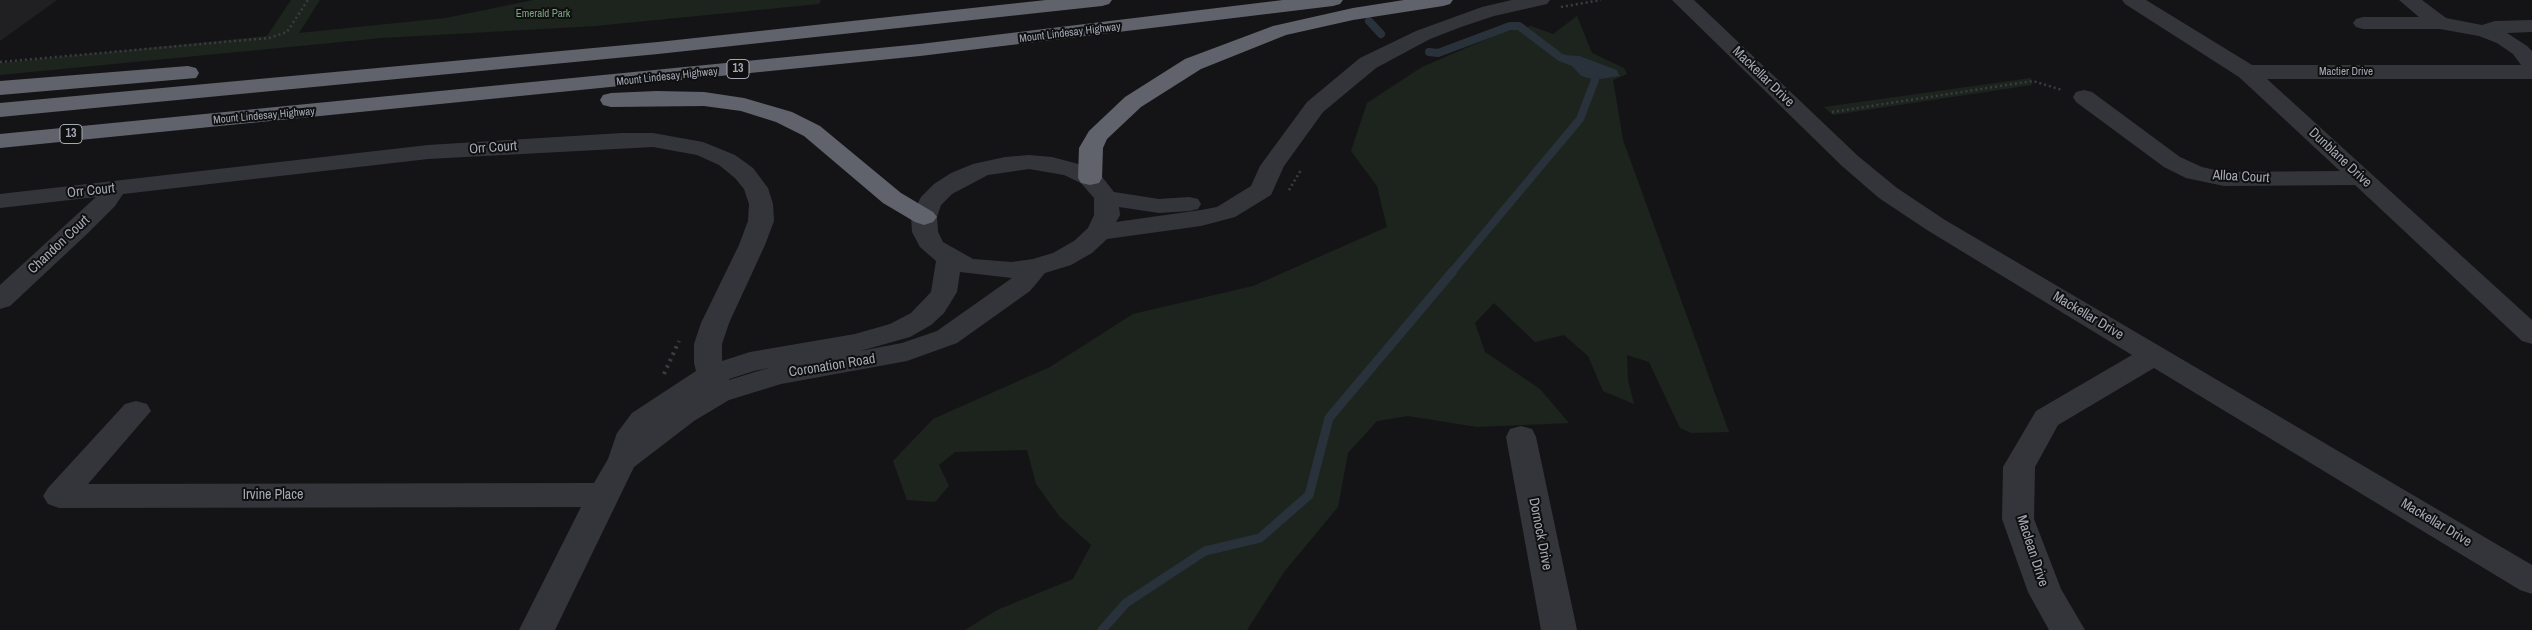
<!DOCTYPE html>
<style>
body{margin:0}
canvas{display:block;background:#141416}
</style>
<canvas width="2532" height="630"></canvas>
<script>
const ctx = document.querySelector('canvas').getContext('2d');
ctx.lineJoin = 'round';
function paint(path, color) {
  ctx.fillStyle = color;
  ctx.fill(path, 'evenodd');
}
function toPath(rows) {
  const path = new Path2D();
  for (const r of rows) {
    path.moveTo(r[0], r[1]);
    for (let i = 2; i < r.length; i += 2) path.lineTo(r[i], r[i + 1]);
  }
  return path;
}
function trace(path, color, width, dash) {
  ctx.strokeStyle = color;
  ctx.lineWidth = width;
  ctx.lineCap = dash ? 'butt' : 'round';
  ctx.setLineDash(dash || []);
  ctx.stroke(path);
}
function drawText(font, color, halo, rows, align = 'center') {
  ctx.font = font + ' "Archivo Narrow",sans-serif';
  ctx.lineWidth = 4;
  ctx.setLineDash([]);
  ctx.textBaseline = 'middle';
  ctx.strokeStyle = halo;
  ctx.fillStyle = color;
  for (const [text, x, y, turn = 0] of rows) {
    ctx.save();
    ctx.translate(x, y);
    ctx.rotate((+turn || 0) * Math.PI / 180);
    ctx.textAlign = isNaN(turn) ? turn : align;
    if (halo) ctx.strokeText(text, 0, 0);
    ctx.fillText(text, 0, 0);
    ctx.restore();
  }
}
const built = toPath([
 [0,0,57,0,0,41]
]);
const green = toPath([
 [291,0,320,0,299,33,446,18,533,0,821,0,819,4,595,26,382,38,0,75,0,63,267,36],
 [1577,16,1592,53,1624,68,1627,74,1613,80,1623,140,1729,432,1691,433,1680,428,1649,362,1627,355,1628,380,1634,404,1603,391,1588,356,1564,335,1535,342,1494,303,1475,323,1485,352,1540,389,1569,423,1477,427,1408,416,1377,421,1348,453,1338,507,1284,572,1247,630,965,630,997,610,1073,579,1091,545,1060,517,1036,484,1027,450,955,452,939,465,949,486,935,502,907,500,893,461,933,419,1050,367,1133,314,1253,286,1387,227,1377,186,1351,151,1367,103,1422,67,1503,32,1531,26,1553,34],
 [1580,56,1617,70,1620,75,1595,80,1581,76,1569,63,1560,58],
 [2031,78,2032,85,1833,115,1824,107]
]);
const water = toPath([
 [1562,55,1580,56,1617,70,1620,76,1595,80,1581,76,1569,63,1559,58]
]);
const streamFar1 = toPath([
 [1369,21,1381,34],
 [1429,52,1438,53,1510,26,1519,26,1560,57,1570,61],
 [1452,272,1580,119,1595,80,1594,74,1590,71]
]);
const stream = toPath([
 [1102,630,1126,603,1205,551,1260,538,1309,495,1329,418,1453,271]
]);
const pathFar1 = toPath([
 [1561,7,1601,0],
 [0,62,269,38,287,32,308,0],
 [1832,112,2033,81,2062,90],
 [1289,190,1301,170]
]);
const path = toPath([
 [664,374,679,341]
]);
const minor = toPath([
 [1512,0,1550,0,1547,4,1494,16,1461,27,1430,39,1376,68,1323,112,1284,166,1271,195,1235,217,1201,226,1107,239,1092,253,1071,265,1045,273,1030,291,957,343,907,361,781,384,729,400,694,421,634,467,555,630,519,630,581,507,59,508,48,504,43,496,48,488,125,404,136,401,147,404,151,411,88,484,594,483,608,459,617,433,632,413,696,371,694,363,694,344,701,323,739,245,748,221,749,204,744,189,735,178,719,165,697,155,653,147,428,159,123,194,115,206,87,234,10,306,0,309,0,285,96,197,0,208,0,194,428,145,622,133,653,133,703,142,735,155,753,168,768,188,773,204,774,221,765,245,729,323,722,344,722,361,750,352,855,334,890,324,911,313,931,292,936,261,920,247,912,232,911,217,921,197,934,184,951,173,973,164,1005,157,1029,155,1052,157,1082,165,1099,173,1114,192,1159,199,1189,197,1198,199,1201,204,1198,209,1189,211,1159,213,1119,207,1120,215,1116,222,1201,210,1217,207,1251,186,1260,166,1307,102,1360,58,1416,31,1482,7,1512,0],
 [1029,169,1064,175,1081,183,1094,198,1094,215,1088,228,1074,241,1053,253,1033,259,1012,262,973,259,943,242,938,232,937,217,941,205,952,194,988,175,1029,169],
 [960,272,1012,278,937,331,902,343,860,351,910,337,931,325,944,313,957,292,960,272],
 [768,368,729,380,729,379,754,371,768,368],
 [1672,0,1694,0,1858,156,1897,188,1945,220,2532,565,2532,594,2520,590,2154,368,2058,425,2035,467,2034,519,2061,589,2085,630,2049,630,2028,592,2002,519,2003,467,2036,411,2132,355,1927,230,1879,198,1842,166,1672,0],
 [2122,0,2146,0,2252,65,2521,65,2513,54,2497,43,2479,36,2440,29,2363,29,2356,27,2353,23,2356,19,2363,17,2419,17,2399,0,2422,0,2446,18,2482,25,2495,21,2532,20,2532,32,2507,33,2527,46,2532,51,2532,79,2267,79,2532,320,2532,344,2522,341,2355,185,2224,186,2186,178,2164,167,2076,102,2073,97,2076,92,2084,90,2092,92,2180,157,2202,167,2224,172,2340,171,2239,77,2125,4,2122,0],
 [1521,426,1532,429,1536,437,1577,630,1541,630,1506,437,1510,429,1521,426]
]);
const highway = toPath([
 [1046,0,1112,0,1109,4,1102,6,658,54,0,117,0,103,658,42,1046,0],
 [1283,0,1343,0,1340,4,1333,6,920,56,0,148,0,134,920,44,1283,0],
 [1404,0,1453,0,1450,4,1443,6,1353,20,1286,35,1201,69,1141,107,1107,139,1103,148,1102,178,1099,183,1090,185,1081,183,1078,178,1079,148,1089,131,1125,97,1185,59,1273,26,1353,8,1404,0],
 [188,66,196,68,199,73,196,78,0,95,0,81,188,66],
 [657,91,704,92,744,98,792,112,820,126,901,193,933,212,937,217,933,222,924,225,915,222,883,203,804,136,776,122,741,111,704,106,611,107,603,105,600,100,603,95,611,93,657,91]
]);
const farParknames = [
 ["Emerald Park",543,14]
];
const farStreetnames = [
 ["Mount Lindesay Highway",1070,33,-7],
 ["Mactier Drive",2346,72],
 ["Mount Lindesay Highway",667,77,-6],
 ["Mount Lindesay Highway",264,116,-5]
];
const shields = [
 [738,69,22],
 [71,134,22]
];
const shieldNames = [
 ["13",738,69],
 ["13",71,134]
];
const streetNames = [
 ["Mackellar Drive",1763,77,44],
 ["Orr Court",493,148,-4],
 ["Dunblane Drive",2340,158,43],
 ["Alloa Court",2241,177,3],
 ["Orr Court",91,191,-6],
 ["Chandon Court",59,245,-43],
 ["Mackellar Drive",2088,316,31],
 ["Coronation Road",832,366,-9],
 ["Irvine Place",273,495],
 ["Mackellar Drive",2436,523,31],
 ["Dornock Drive",1540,534,79],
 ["Maclean Drive",2032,551,72]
];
paint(built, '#202023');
paint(green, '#1c241d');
paint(water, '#29313a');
trace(streamFar1, '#29313a', 8);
trace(stream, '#29313a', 9);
trace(pathFar1, '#3a3c42', 2.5, [2, 3]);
trace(path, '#3a3c42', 4, [2.5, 4.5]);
paint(minor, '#34353b');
paint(highway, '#60636c');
drawText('11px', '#7ba280', '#0f0f10', farParknames);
drawText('11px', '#a5a9b6', '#0f0f10', farStreetnames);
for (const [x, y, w] of shields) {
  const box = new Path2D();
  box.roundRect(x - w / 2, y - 9.5, w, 19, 4);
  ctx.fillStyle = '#0f0f10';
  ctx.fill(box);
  trace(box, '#a5a9b6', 1);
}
drawText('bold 12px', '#a5a9b6', null, shieldNames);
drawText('14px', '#a5a9b6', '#0f0f10', streetNames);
</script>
